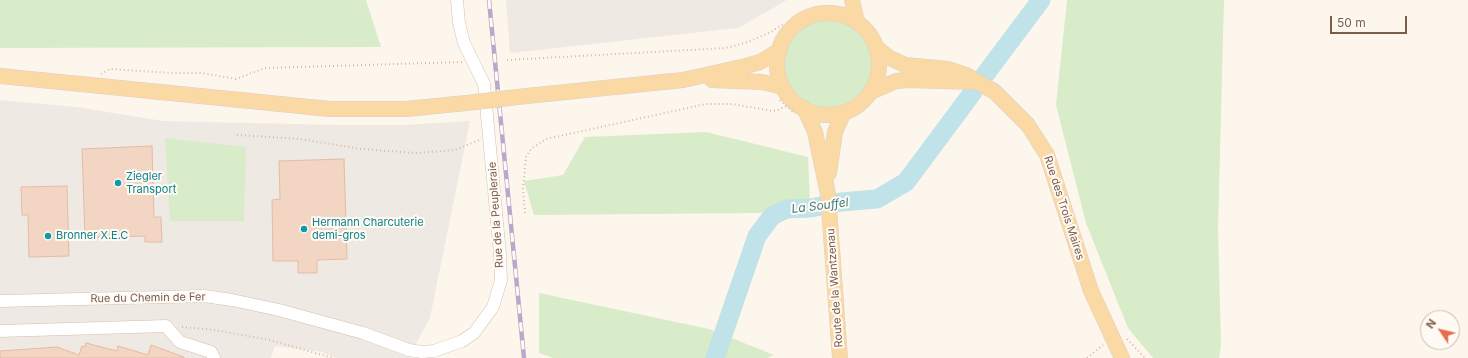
<!DOCTYPE html>
<style>
body{margin:0}
#map{position:relative;width:1468px;height:358px;overflow:hidden;background:#fdf6ec;font-family:Inter,sans-serif}
canvas{display:block}
.north{position:absolute;left:1420px;top:310px;width:40px;height:40px;box-sizing:border-box;background:#fffaf3;border:1px solid #cabbb1;border-radius:50%;rotate:305deg;font-size:11px;font-weight:700;line-height:16px;text-align:center;color:#7a5c4d}
.north::after{content:'';display:block;margin:auto;width:14px;height:18px;background:#e76f51;clip-path:polygon(50% 0,100% 100%,50% 72%,0 100%)}
.scale{position:absolute;left:1330px;top:16px;width:77px;height:18px;box-sizing:border-box;border:2px solid #7a5c4d;border-top:0;padding-left:5px;font-size:12px;line-height:14px;white-space:nowrap;color:#7a5c4d;-webkit-text-stroke:3px #fffaf3;paint-order:stroke}
</style>
<div id="map">
<canvas width="1468" height="358"></canvas>
<div class="north">N</div>
<div class="scale">50 m</div>
</div>
<script>
const ctx = document.querySelector('canvas').getContext('2d');
ctx.lineJoin = 'round';
function paint(path, color) {
  ctx.fillStyle = color;
  ctx.fill(path, 'evenodd');
}
function toPath(rows) {
  const path = new Path2D();
  for (const r of rows) {
    if (r.length === 3) {
      path.moveTo(r[0] + r[2], r[1]);
      path.arc(r[0], r[1], r[2], 0, 2 * Math.PI);
      continue;
    }
    path.moveTo(r[0], r[1]);
    for (let i = 2; i < r.length; i += 2) path.lineTo(r[i], r[i + 1]);
  }
  return path;
}
function trace(path, color, width, dash) {
  ctx.strokeStyle = color;
  ctx.lineWidth = width;
  ctx.lineCap = dash ? 'butt' : 'round';
  ctx.setLineDash(dash || []);
  ctx.stroke(path);
}
function drawText(font, color, halo, rows, align = 'center') {
  ctx.font = font + ' Inter,sans-serif';
  ctx.lineWidth = 4;
  ctx.setLineDash([]);
  ctx.textBaseline = 'middle';
  ctx.strokeStyle = halo;
  ctx.fillStyle = color;
  for (const [text, x, y, turn = 0] of rows) {
    ctx.save();
    ctx.translate(x, y);
    ctx.rotate((+turn || 0) * Math.PI / 180);
    ctx.textAlign = isNaN(turn) ? turn : align;
    if (halo) ctx.strokeText(text, 0, 0);
    ctx.fillText(text, 0, 0);
    ctx.restore();
  }
}
const industrial = toPath([
 [506,0,787,0,738,28,510,53],
 [0,100,76,107,163,121,339,125,404,125,470,121,430,318,408,358,336,358,322,352,275,346,271,358,0,358]
]);
const green = toPath([
 [0,0,366,0,381,47,0,48],
 [1067,0,1224,0,1218,229,1221,346,1219,358,1153,358,1128,328,1086,223,1056,105],
 [828,64,45],
 [706,132,808,157,810,202,759,213,534,215,524,181,563,175,585,137],
 [165,138,246,147,244,221,170,221],
 [539,293,709,329,774,355,767,358,553,358,539,353]
]);
const river = toPath([
 [984,76,1041,0],
 [715,358,757,236,772,216,786,209,811,208,841,202,877,199,906,182,973,92]
]);
const building = toPath([
 [152,146,154,217,161,217,162,242,145,242,145,236,85,238,82,149,152,146],
 [344,159,347,259,317,260,317,273,298,273,298,261,273,261,272,200,280,199,279,161,344,159],
 [67,186,69,256,29,257,28,215,22,215,21,187,67,186],
 [86,343,117,351,118,346,148,355,151,345,184,357,184,358,0,358,0,351,57,347,79,355,82,346,85,347,86,343]
]);
const path = toPath([
 [507,60,726,48,748,42,771,32,783,24],
 [101,74,110,69,172,73,202,73,236,79,265,68,462,62],
 [780,100,793,112],
 [237,135,300,139,361,149,416,153,455,150,479,140],
 [525,213,523,189,526,157,531,149,546,139,706,104,732,104,773,111,778,110,786,106],
 [182,327,214,330,270,340,333,358],
 [1127,339,1145,358],
 [1087,358,1103,345]
]);
const minor = toPath([
 [0,301,204,296,232,300,279,310,363,333,409,350,422,352,434,351,462,341,474,333,493,307,501,280,500,254,484,84,464,43,459,23,457,0],
 [0,331,166,326,180,342,211,352,214,358]
]);
const major = toPath([
 [852,0,857,22],
 [828,64,51],
 [877,48,890,58,905,65,948,69,966,75,995,92,1028,125,1047,155,1091,291,1122,358],
 [0,76,330,109,406,109,476,102],
 [712,80,762,82,783,87],
 [871,92,896,81,908,80,973,82],
 [517,97,683,80,746,66,760,62,780,50],
 [804,108,815,132,828,194,840,358],
 [829,173,835,132,844,112]
]);
const rail = toPath([
 [489,0,524,358]
]);
const majorBridge = toPath([
 [476,102,517,97]
]);
const markers = [
 [118,183,4,"#0f9aa8"],
 [304,229,4,"#0f9aa8"],
 [48,236,4,"#0f9aa8"]
];
const cultureNames = [
 ["Ziegler",126,177],
 ["Transport",126,190],
 ["Hermann Charcuterie",312,223],
 ["demi-gros",312,236],
 ["Bronner X.E.C",56,236]
];
const streetNames = [
 ["Rue des Trois Maires",1064,208,72],
 ["Rue de la Peupleraie",496,215,-94],
 ["Route de la Wantzenau",835,288,-94],
 ["Rue du Chemin de Fer",148,298,-1]
];
const waterNames = [
 ["La Souffel",820,206,-7]
];
paint(industrial, '#efe9e4');
paint(green, '#d8ecc9');
trace(river, '#bfe3e8', 19);
paint(building, '#f3d5c3');
trace(building, '#e6bba3', 1);
trace(minor, '#d1beb0', 13);
trace(major, '#dad1cd', 16);
trace(path, '#d9b8a5', 2, [1, 3]);
trace(minor, '#fff', 12);
trace(major, '#fbd9a5', 15);
trace(rail, '#b9a8c9', 4.5);
trace(rail, '#fffaf3', 3, [9]);
trace(majorBridge, '#dad1cd', 16, []);
trace(majorBridge, '#fbd9a5', 15);
for (const [x, y, r, color] of markers) {
  const dot = new Path2D();
  dot.arc(x, y, r, 0, 2 * Math.PI);
  ctx.fillStyle = color;
  ctx.fill(dot);
  trace(dot, '#fffaf3', 1.5);
}
drawText('11px', '#0d838f', '#fffaf3', cultureNames, 'left');
drawText('11px', '#7a5c4d', '#fffaf3', streetNames);
drawText('italic 12px', '#437c86', '#fffaf3', waterNames);
</script>
